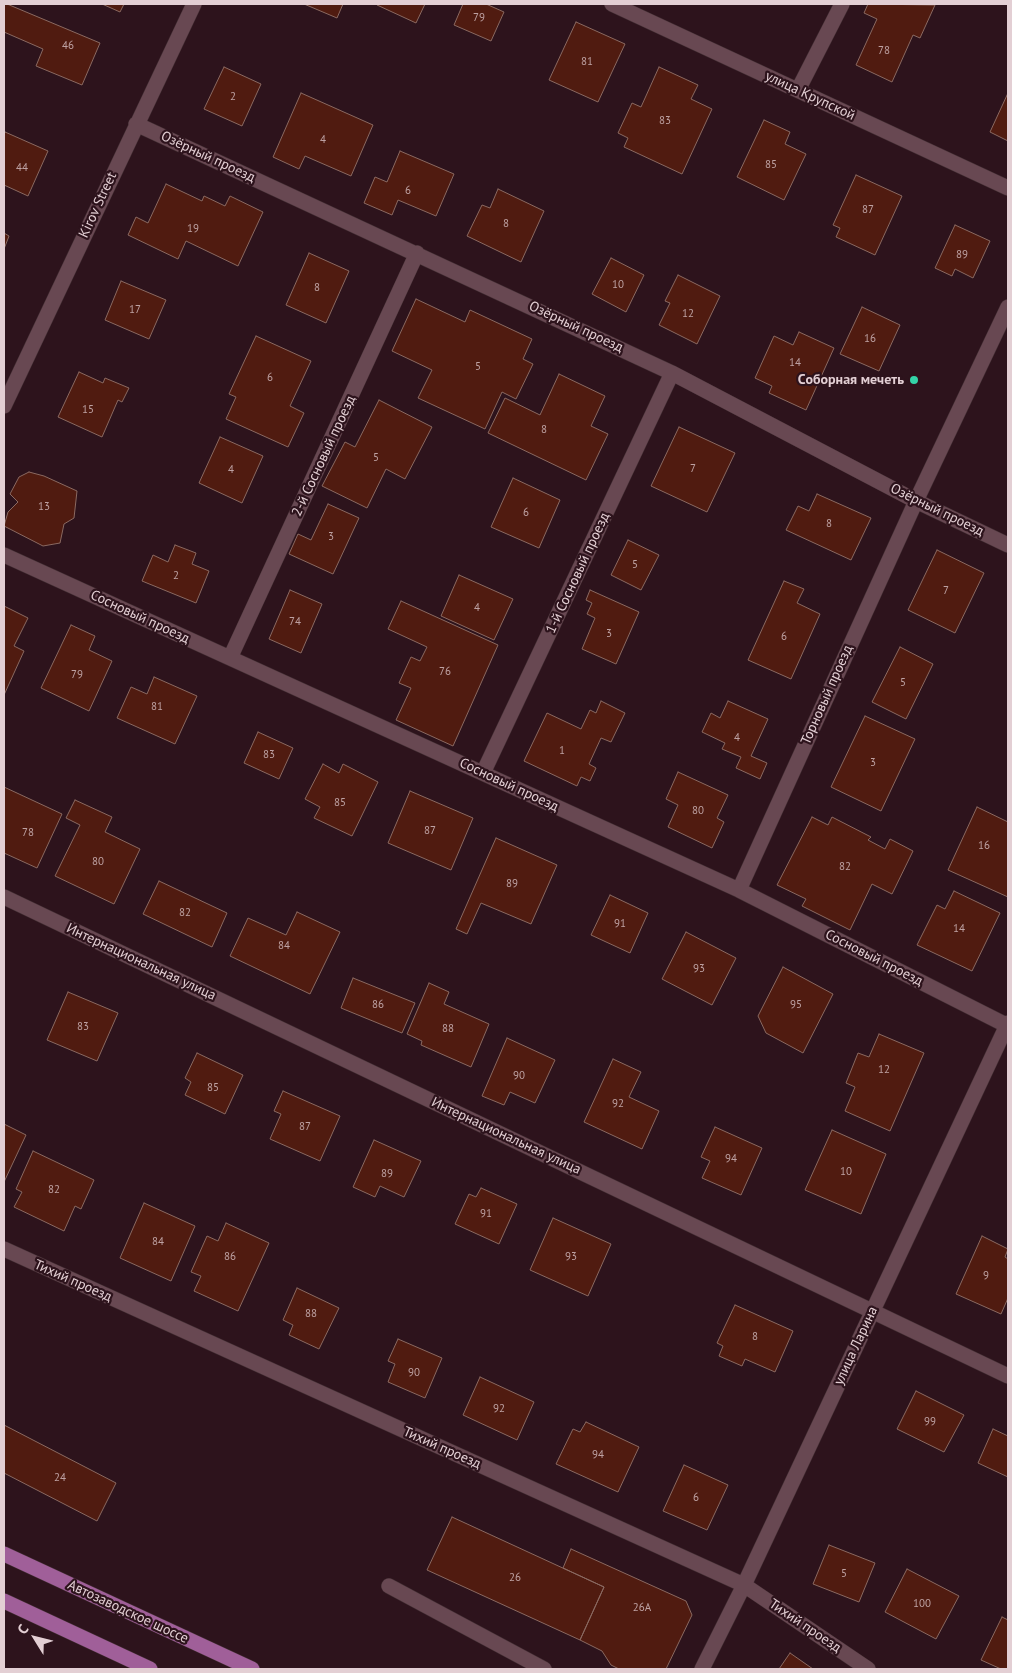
<!DOCTYPE html>
<meta charset="utf-8">
<style>
body{margin:0}
#map{position:relative;width:1012px;height:1673px;overflow:hidden;background:#2d131c;font-family:"PT Sans",sans-serif}
canvas{display:block}
.frame{position:absolute;inset:0;border:5px solid #e3cfd4;pointer-events:none}
.north{position:absolute;left:10px;top:1613px;width:50px;height:50px;-webkit-text-stroke:4px #2d131c;paint-order:stroke;rotate:306deg;font-size:14px;font-weight:700;line-height:20px;text-align:center;color:#e3cfd4}
.north::after{content:'';display:block;margin:auto;width:18px;height:22px;background:#e3cfd4;clip-path:polygon(50% 0,100% 100%,50% 72%,0 100%)}
</style>
<div id="map">
<canvas width="1012" height="1673"></canvas>
<div class="frame"></div>
<div class="north">С</div>
</div>
<script>
const ctx = document.querySelector('canvas').getContext('2d');
ctx.lineJoin = 'round';
function paint(path, color) {
  ctx.fillStyle = color;
  ctx.fill(path, 'evenodd');
}
function toPath(rows) {
  const path = new Path2D();
  for (const r of rows) {
    path.moveTo(r[0], r[1]);
    for (let i = 2; i < r.length; i += 2) path.lineTo(r[i], r[i + 1]);
  }
  return path;
}
function trace(path, color, width, dash) {
  ctx.strokeStyle = color;
  ctx.lineWidth = width;
  ctx.lineCap = dash ? 'butt' : 'round';
  ctx.setLineDash(dash || []);
  ctx.stroke(path);
}
function drawText(font, color, halo, rows, align = 'center') {
  ctx.font = font + ' "PT Sans",sans-serif';
  ctx.lineWidth = 4.5;
  ctx.setLineDash([]);
  ctx.textBaseline = 'middle';
  ctx.strokeStyle = halo;
  ctx.fillStyle = color;
  for (const [text, x, y, turn = 0] of rows) {
    ctx.save();
    ctx.translate(x, y);
    ctx.rotate((+turn || 0) * Math.PI / 180);
    ctx.textAlign = isNaN(turn) ? turn : align;
    if (halo) ctx.strokeText(text, 0, 0);
    ctx.fillText(text, 0, 0);
    ctx.restore();
  }
}
const building = toPath([
 [4,4,7,4,100,43,82,85,36,66,43,49,4,32,4,4],
 [102,4,124,4,120,12,102,4],
 [304,4,343,4,337,18,304,4],
 [378,4,425,4,416,23,377,5,378,4],
 [463,4,486,4,504,12,491,41,454,25,463,4],
 [868,4,935,5,920,38,913,35,892,82,856,65,877,19,864,13,868,4],
 [576,22,625,44,598,102,549,80,576,22],
 [224,67,261,84,242,126,204,109,224,67],
 [659,67,698,85,691,99,712,109,682,174,624,147,628,138,618,133,632,103,641,107,659,67],
 [301,93,373,125,351,176,305,156,299,169,273,157,301,93],
 [1008,93,1008,141,990,132,1008,93],
 [764,120,790,132,785,144,806,154,784,200,737,177,764,120],
 [5,132,48,151,28,196,4,185,4,135,5,132],
 [400,151,454,174,436,216,398,200,392,215,364,203,375,177,387,182,400,151],
 [856,175,902,196,875,255,836,237,840,228,833,225,856,175],
 [166,184,202,201,204,196,225,206,230,196,263,212,238,266,186,241,178,259,128,235,136,217,148,223,166,184],
 [498,189,544,211,521,262,467,236,482,205,490,208,498,189],
 [955,225,990,241,973,278,955,269,952,276,935,268,955,225],
 [4,233,9,236,4,249,4,233],
 [309,253,349,271,326,323,286,305,309,253],
 [611,258,644,275,626,312,592,294,611,258],
 [678,275,720,296,697,344,659,325,670,303,665,301,678,275],
 [121,281,166,300,149,339,105,320,121,281],
 [416,299,465,322,470,310,532,339,523,359,533,364,516,399,502,392,485,429,418,398,432,370,392,351,416,299],
 [862,307,900,325,879,371,840,354,862,307],
 [799,332,834,348,806,410,769,393,772,386,755,378,774,336,793,345,799,332],
 [256,336,311,361,290,406,304,413,288,447,226,419,236,397,229,394,256,336],
 [79,372,103,383,105,378,129,388,122,402,118,400,102,437,58,417,79,372],
 [559,374,605,396,591,426,608,434,586,480,488,433,505,398,540,415,559,374],
 [379,400,432,427,405,479,386,469,367,508,322,486,345,442,355,447,379,400],
 [679,427,735,453,707,512,651,486,679,427],
 [220,437,263,456,242,503,199,483,220,437],
 [29,472,44,476,77,491,74,518,64,524,60,543,43,546,4,526,8,512,18,502,10,494,19,477,29,472],
 [513,478,560,500,539,548,491,527,513,478],
 [817,494,871,518,851,560,786,530,798,506,809,511,817,494],
 [328,504,359,518,333,574,289,554,298,534,311,540,328,504],
 [628,540,659,555,641,590,611,575,628,540],
 [175,545,196,553,192,564,209,571,196,603,142,581,153,555,168,562,175,545],
 [937,550,984,573,955,633,908,610,937,550],
 [459,575,513,599,494,640,441,616,459,575],
 [784,581,804,589,797,603,820,614,791,679,748,660,784,581],
 [290,590,322,604,301,653,269,639,290,590],
 [590,590,639,612,616,664,582,649,595,618,587,614,592,603,586,600,590,590],
 [401,601,498,645,453,746,396,720,411,688,399,683,411,657,420,661,427,647,388,629,401,601],
 [4,606,28,618,14,646,24,651,4,695,4,606],
 [71,625,95,636,89,650,112,661,89,711,41,688,71,625],
 [900,647,933,664,906,719,872,702,900,647],
 [154,677,197,696,175,744,117,718,131,687,147,694,154,677],
 [601,701,625,713,611,742,601,738,589,764,596,768,590,781,581,777,577,786,524,761,547,713,581,729,590,710,596,713,601,701],
 [728,701,768,719,751,756,767,763,760,779,736,768,741,757,722,749,725,743,702,732,711,713,720,718,728,701],
 [865,716,915,739,881,811,831,787,865,716],
 [258,732,293,748,279,779,244,763,258,732],
 [323,764,339,773,343,764,378,782,352,836,314,818,320,807,305,799,323,764],
 [678,772,728,795,717,818,724,822,712,848,668,827,678,805,666,799,678,772],
 [4,787,62,814,37,868,4,853,4,787],
 [410,791,473,818,451,870,388,843,410,791],
 [75,800,112,817,105,832,140,849,114,904,55,876,80,825,66,818,75,800],
 [977,807,1008,822,1008,897,948,870,977,807],
 [812,817,828,825,832,817,871,837,868,840,885,849,890,839,913,851,892,894,872,884,850,930,802,906,806,899,777,885,812,817],
 [496,838,557,865,531,924,481,903,467,934,456,929,496,838],
 [159,881,227,913,212,947,143,914,159,881],
 [954,891,1000,913,972,971,917,945,937,905,945,909,954,891],
 [610,895,648,913,630,953,591,935,610,895],
 [297,912,340,932,310,994,230,956,248,918,286,935,297,912],
 [686,932,736,958,712,1005,662,979,686,932],
 [783,967,833,994,803,1053,766,1033,758,1016,783,967],
 [353,978,415,1003,402,1033,341,1008,353,978],
 [429,983,449,992,444,1004,489,1024,471,1067,421,1045,422,1041,407,1034,429,983],
 [68,992,118,1013,97,1061,47,1040,68,992],
 [879,1034,924,1053,890,1131,845,1111,855,1087,846,1083,858,1053,869,1057,879,1034],
 [507,1038,555,1060,535,1103,510,1092,504,1105,482,1096,507,1038],
 [197,1053,243,1075,225,1114,185,1095,191,1082,185,1078,197,1053],
 [613,1059,641,1072,629,1097,659,1111,642,1149,584,1122,613,1059],
 [283,1091,340,1116,320,1161,270,1139,281,1114,274,1111,283,1091],
 [4,1124,26,1135,4,1182,4,1124],
 [715,1127,762,1148,741,1195,702,1178,710,1161,701,1157,715,1127],
 [832,1130,886,1154,861,1214,805,1190,832,1130],
 [374,1140,421,1161,404,1197,380,1186,375,1197,353,1187,374,1140],
 [33,1151,94,1180,81,1209,75,1206,64,1231,14,1207,22,1192,16,1189,33,1151],
 [481,1188,517,1204,499,1244,455,1224,469,1194,476,1197,481,1188],
 [144,1203,195,1226,171,1281,120,1258,144,1203],
 [553,1218,611,1244,588,1296,530,1270,553,1218],
 [226,1223,269,1243,238,1311,194,1291,201,1276,191,1272,207,1236,218,1241,226,1223],
 [982,1236,1008,1249,1005,1257,1008,1259,1008,1298,1001,1314,956,1294,982,1236],
 [297,1288,339,1308,319,1349,289,1335,293,1325,283,1320,297,1288],
 [735,1305,793,1331,775,1372,745,1359,742,1366,719,1356,723,1346,717,1343,735,1305],
 [398,1339,442,1358,425,1398,388,1382,395,1364,388,1361,398,1339],
 [480,1377,534,1402,517,1440,463,1415,480,1377],
 [916,1391,964,1415,944,1452,897,1429,916,1391],
 [586,1422,639,1447,618,1492,556,1464,573,1429,580,1432,586,1422],
 [4,1425,116,1483,97,1521,4,1473,4,1425],
 [993,1429,1008,1436,1008,1477,978,1463,993,1429],
 [684,1465,728,1485,707,1530,663,1511,684,1465],
 [452,1517,604,1587,580,1640,427,1570,452,1517],
 [829,1545,875,1563,859,1602,813,1584,829,1545],
 [571,1549,686,1601,692,1615,666,1669,619,1669,611,1665,602,1651,580,1640,604,1587,563,1568,571,1549],
 [907,1569,959,1596,936,1639,885,1612,907,1569],
 [1002,1617,1008,1620,1008,1669,1001,1669,981,1660,1002,1617],
 [790,1653,813,1669,779,1669,790,1653]
]);
const minor = toPath([
 [612,4,1008,188],
 [798,90,842,4],
 [136,124,672,373,916,501,1008,545],
 [4,406,194,4],
 [4,555,739,890,1008,1026],
 [230,658,417,253],
 [483,773,672,373],
 [739,890,916,501,1008,307],
 [4,897,1008,1376],
 [4,1249,744,1585,868,1669],
 [389,1586,544,1669],
 [702,1669,744,1585,1008,1023]
]);
const major = toPath([
 [4,1554,252,1669],
 [4,1601,150,1669]
]);
const markers = [
 [914,380,5,"#34d4a8"]
];
const numberNames = [
 ["79",479,18],
 ["46",68,46],
 ["78",884,51],
 ["81",587,62],
 ["2",233,97],
 ["83",665,121],
 ["4",323,140],
 ["85",771,165],
 ["44",22,168],
 ["6",408,191],
 ["87",868,210],
 ["8",506,224],
 ["19",193,229],
 ["89",962,255],
 ["10",618,285],
 ["8",317,288],
 ["17",135,310],
 ["12",688,314],
 ["16",870,339],
 ["14",795,363],
 ["5",478,367],
 ["6",270,378],
 ["15",88,410],
 ["8",544,430],
 ["5",376,458],
 ["7",693,469],
 ["4",231,470],
 ["13",44,507],
 ["6",526,513],
 ["8",829,524],
 ["3",331,537],
 ["5",635,565],
 ["2",176,576],
 ["7",946,591],
 ["4",477,608],
 ["74",295,622],
 ["3",609,634],
 ["6",784,637],
 ["76",445,672],
 ["79",77,675],
 ["5",903,683],
 ["81",157,707],
 ["4",737,738],
 ["1",562,751],
 ["83",269,755],
 ["3",873,763],
 ["85",340,803],
 ["80",698,811],
 ["87",430,831],
 ["78",28,833],
 ["16",984,846],
 ["80",98,862],
 ["82",845,867],
 ["89",512,884],
 ["82",185,913],
 ["91",620,924],
 ["14",959,929],
 ["84",284,946],
 ["93",699,969],
 ["86",378,1005],
 ["95",796,1005],
 ["83",83,1027],
 ["88",448,1029],
 ["12",884,1070],
 ["90",519,1076],
 ["85",213,1088],
 ["92",618,1104],
 ["87",305,1127],
 ["94",731,1159],
 ["10",846,1172],
 ["89",387,1174],
 ["82",54,1190],
 ["91",486,1214],
 ["84",158,1242],
 ["86",230,1257],
 ["93",571,1257],
 ["9",986,1276],
 ["88",311,1314],
 ["8",755,1337],
 ["90",414,1373],
 ["92",499,1409],
 ["99",930,1422],
 ["94",598,1455],
 ["24",60,1478],
 ["6",696,1498],
 ["5",844,1574],
 ["26",515,1578],
 ["100",922,1604],
 ["26А",642,1608]
];
const streetNames = [
 ["улица Крупской",810,96,25],
 ["Озёрный проезд",208,157,25],
 ["Kirov Street",98,205,-65],
 ["Озёрный проезд",576,327,25],
 ["2-й Сосновый проезд",324,456,-65],
 ["Озёрный проезд",937,510,26],
 ["1-й Сосновый проезд",578,573,-65],
 ["Сосновый проезд",140,617,25],
 ["Торновый проезд",827,695,-66],
 ["Сосновый проезд",509,785,25],
 ["Сосновый проезд",874,958,27],
 ["Интернациональная улица",141,962,25],
 ["Интернациональная улица",506,1136,25],
 ["Тихий проезд",73,1281,24],
 ["улица Ларина",856,1346,-65],
 ["Тихий проезд",442,1448,24],
 ["Автозаводское шоссе",128,1612,25],
 ["Тихий проезд",805,1626,34]
];
const poiNames = [
 ["Cоборная мечеть",904,380]
];
paint(building, '#501b10');
trace(building, '#8a6961', 1);
trace(minor, '#422e33', 16);
trace(major, '#422e33', 16);
trace(minor, '#684852', 15);
trace(major, '#a05f99', 15);
for (const [x, y, r, color] of markers) {
  const dot = new Path2D();
  dot.arc(x, y, r, 0, 2 * Math.PI);
  ctx.fillStyle = color;
  ctx.fill(dot);
  trace(dot, '#2d131c', 2);
}
drawText('11px', '#bea2a3', null, numberNames);
drawText('14px', '#e3cfd4', '#2d131c', streetNames);
drawText('bold 14px', '#e3cfd4', '#2d131c', poiNames, 'right');
</script>
